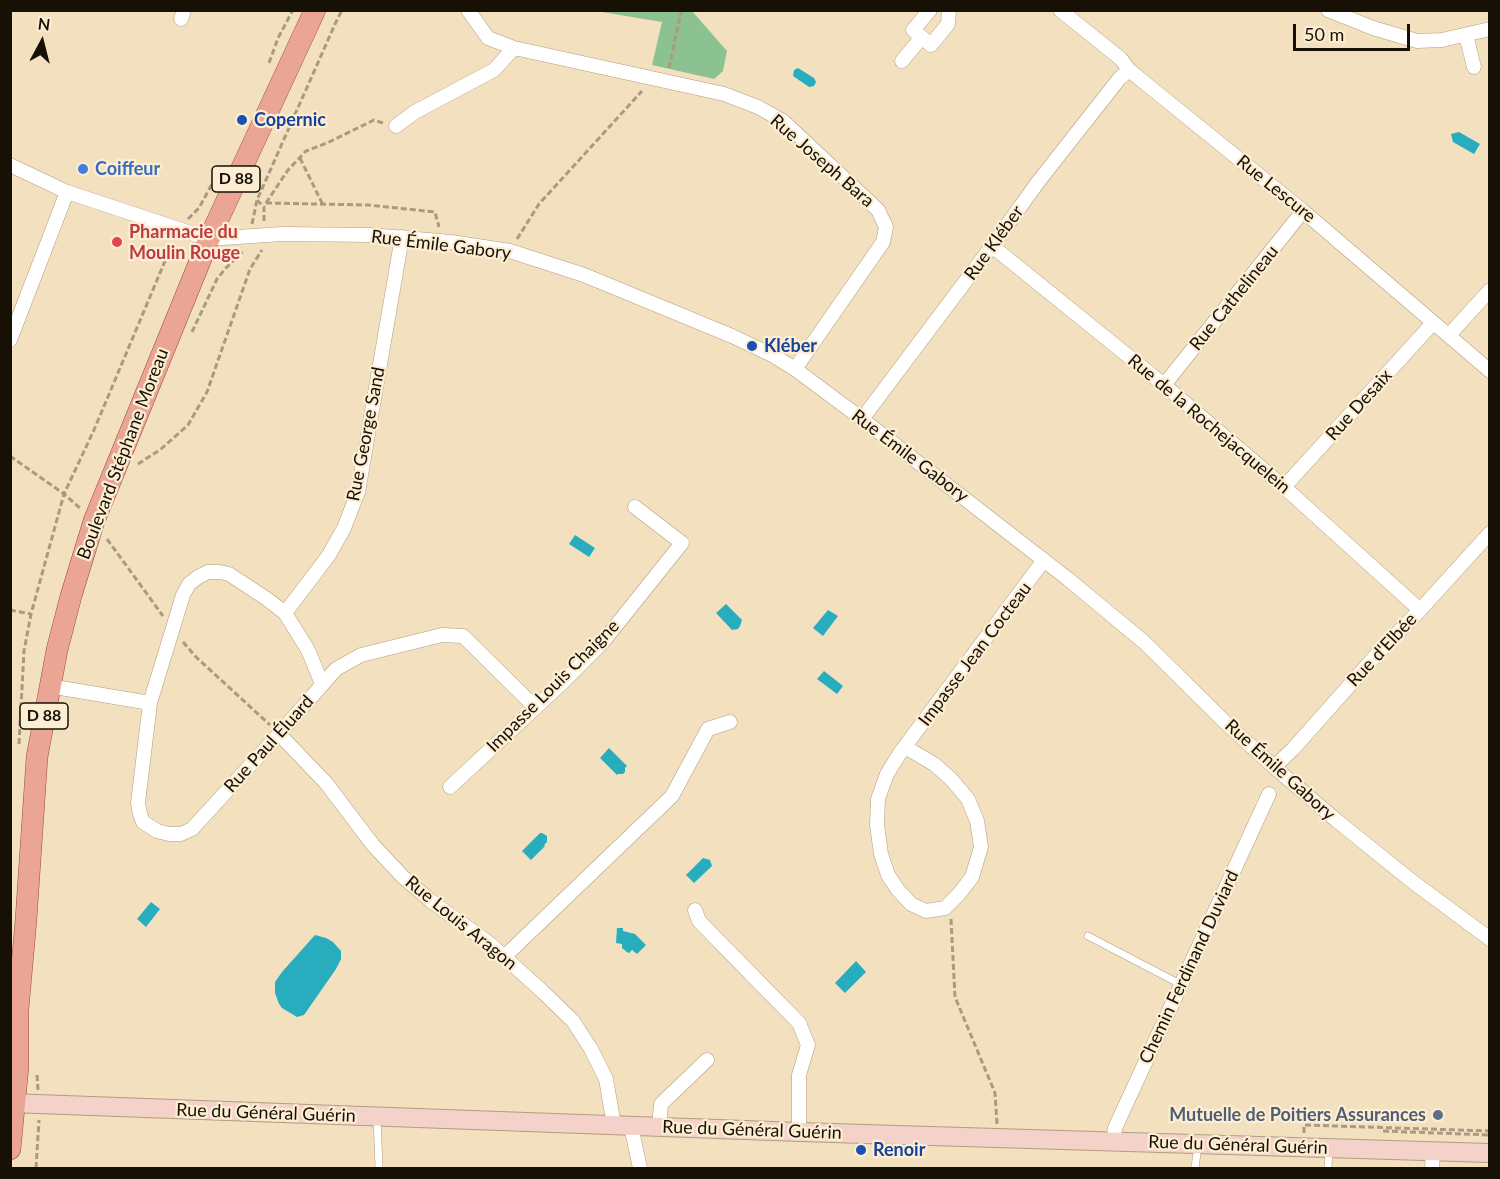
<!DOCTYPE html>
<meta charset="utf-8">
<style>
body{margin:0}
#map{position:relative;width:1500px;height:1179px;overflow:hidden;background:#f3e0bf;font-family:Lato,sans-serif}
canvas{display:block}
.frame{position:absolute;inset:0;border:12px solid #161005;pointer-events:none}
.north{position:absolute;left:12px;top:12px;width:60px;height:60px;-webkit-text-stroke:4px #fdeed3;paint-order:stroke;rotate:7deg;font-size:16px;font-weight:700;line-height:24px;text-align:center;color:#161005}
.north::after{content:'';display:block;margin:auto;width:21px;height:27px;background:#161005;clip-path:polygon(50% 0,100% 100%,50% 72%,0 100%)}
.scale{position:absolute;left:1293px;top:24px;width:117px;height:27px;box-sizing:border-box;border:3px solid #161005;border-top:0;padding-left:8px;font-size:18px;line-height:21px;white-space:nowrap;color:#161005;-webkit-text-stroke:4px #fdeed3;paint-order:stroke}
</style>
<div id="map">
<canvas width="1500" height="1179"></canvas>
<div class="frame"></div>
<div class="north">N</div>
<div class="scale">50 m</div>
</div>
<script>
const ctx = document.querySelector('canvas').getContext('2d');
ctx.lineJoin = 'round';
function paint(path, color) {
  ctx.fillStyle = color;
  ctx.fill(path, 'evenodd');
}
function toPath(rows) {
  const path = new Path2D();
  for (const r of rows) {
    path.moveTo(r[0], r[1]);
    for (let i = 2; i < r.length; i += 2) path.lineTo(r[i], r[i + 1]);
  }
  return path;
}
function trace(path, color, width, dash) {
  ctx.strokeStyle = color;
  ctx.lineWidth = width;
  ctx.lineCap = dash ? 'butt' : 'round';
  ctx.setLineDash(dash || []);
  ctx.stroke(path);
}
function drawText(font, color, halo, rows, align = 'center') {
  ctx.font = font + ' Lato,sans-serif';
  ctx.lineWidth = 4.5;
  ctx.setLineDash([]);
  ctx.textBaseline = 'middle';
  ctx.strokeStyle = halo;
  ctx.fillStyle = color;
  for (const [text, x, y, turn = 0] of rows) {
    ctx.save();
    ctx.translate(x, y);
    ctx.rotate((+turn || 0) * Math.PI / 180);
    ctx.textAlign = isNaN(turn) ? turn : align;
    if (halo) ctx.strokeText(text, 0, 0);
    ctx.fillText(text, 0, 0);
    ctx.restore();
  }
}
const green = toPath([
 [596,11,692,11,727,51,723,71,714,79,652,65,662,22]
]);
const water = toPath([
 [798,68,814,78,816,82,814,86,809,87,793,76,794,70],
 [1459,132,1480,144,1474,154,1453,142,1451,134],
 [575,535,595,548,589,557,569,544],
 [726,604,742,620,740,626,738,629,732,630,716,613],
 [828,610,838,616,823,636,813,628],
 [824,671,843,686,837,694,817,679],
 [609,748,627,766,625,768,625,772,623,774,618,774,617,775,600,758],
 [540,833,542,833,547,836,547,842,544,845,545,846,531,860,522,851],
 [703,858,710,860,712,866,694,883,686,875],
 [151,902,160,909,146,927,137,919],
 [617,928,623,928,623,931,635,934,646,945,637,954,632,950,629,953,627,952,622,948,622,944,616,943],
 [315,935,326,938,333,942,341,951,341,959,336,969,304,1015,297,1017,282,1008,279,1004,275,993,275,982,282,972],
 [856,961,866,972,845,993,835,983]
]);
const path = toPath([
 [269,63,278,38,293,10],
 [669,68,681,12,677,10],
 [300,158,323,205],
 [257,200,264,207,264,222],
 [266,203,368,205,435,212,439,227],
 [266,203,288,170,306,151,327,143,374,120,383,123],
 [188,219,199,208,220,169],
 [252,224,257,200,336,22,342,10],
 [517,239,539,204,642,91],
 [192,332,217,279,226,268,244,250],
 [10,456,64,494,81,509],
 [138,464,161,449,188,425,207,392,250,269,262,250],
 [107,539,163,616],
 [10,610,31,614],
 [183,642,196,657,270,725],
 [19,744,24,651,31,614,64,494,94,430,173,242],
 [951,919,955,997,995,1093,997,1124],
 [37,1075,38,1090],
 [1383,1131,1490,1135],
 [1304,1133,1304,1125,1490,1131],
 [36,1168,39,1120]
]);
const service = toPath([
 [1088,936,1182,985],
 [377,1117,379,1168],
 [1195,1168,1198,1146],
 [1328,1168,1329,1150]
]);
const minor = toPath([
 [468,10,488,38,514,48,724,94,758,107,783,121,878,210,886,227,883,242,795,369],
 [930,10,913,30,931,45,948,24,949,10],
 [1060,10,1121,59,1129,70,1303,211,1490,371],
 [1328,10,1373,28,1417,41,1442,40,1490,29],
 [181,19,184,10],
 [1466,35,1474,67],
 [902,61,922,37],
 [396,126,415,112,494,70,514,48],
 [10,165,67,192,209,239,282,234,371,235,451,242,510,251,584,275,732,336,774,356,795,369,862,419,1068,579,1144,642,1228,725,1274,767,1336,820,1413,882,1490,939],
 [992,246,1164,385,1284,487,1420,610],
 [1449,335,1490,290],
 [10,340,67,192],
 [1164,385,1303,211],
 [862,419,992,246,1038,182,1119,79,1129,70],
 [1284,487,1433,323],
 [285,613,329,555,344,528,358,492,402,237],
 [322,684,308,650,285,613,267,599,229,574,220,572,208,572,198,577,189,584,183,595,150,703,138,803,140,814,143,822,157,831,169,834,181,834,192,829,279,734,336,669,361,655,442,635,463,636,535,707],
 [49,686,150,703],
 [279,734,326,783,373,845,403,877,431,901,490,944,543,992,573,1021,591,1049,606,1079,614,1125],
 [905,747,934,764,951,779,968,799,977,821,981,847,972,877,959,894,945,908,926,911,911,904,898,890,888,875,881,854,877,825,878,799,887,774,900,753,1044,560],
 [1274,767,1293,749,1380,651,1420,610,1490,533],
 [450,787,563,682,602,643,682,543,635,507],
 [695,910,699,921,799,1023,808,1045,799,1075,799,1132],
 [504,957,672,796,708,729,730,722],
 [631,1126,640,1168],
 [659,1127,661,1104,707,1060],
 [1113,1142,1115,1128,1269,794],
 [1432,1168,1433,1152]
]);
const secondary = toPath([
 [10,1103,799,1132,1490,1153]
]);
const primary = toPath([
 [10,1149,18,1067,18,1009,26,920,37,757,57,650,71,596,94,521,209,239,315,10]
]);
const markers = [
 [242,120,6,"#1a4fb4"],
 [83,169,6,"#3f7fe0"],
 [117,242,6,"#e0444e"],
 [752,346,6,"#1a4fb4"],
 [1438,1115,6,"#5c6f8a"],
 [861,1150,6,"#1a4fb4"]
];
const shields = [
 [236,179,48],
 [44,716,48]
];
const shieldNames = [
 ["D 88",236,179],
 ["D 88",44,716]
];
const transitNames = [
 ["Copernic",254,120],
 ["Kléber",764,346],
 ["Renoir",873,1150]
];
const streetNames = [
 ["Rue Joseph Bara",822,161,41],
 ["Rue Lescure",1276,189,39],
 ["Rue Kléber",994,243,-54],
 ["Rue Émile Gabory",441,245,7],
 ["Rue Cathelineau",1234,298,-51],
 ["Rue Desaix",1359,405,-48],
 ["Rue de la Rochejacquelein",1209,424,40],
 ["Rue George Sand",366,434,-79],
 ["Boulevard Stéphane Moreau",123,454,-69],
 ["Rue Émile Gabory",910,456,37],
 ["Rue d'Elbée",1382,650,-47],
 ["Impasse Jean Cocteau",975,654,-53],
 ["Impasse Louis Chaigne",553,686,-45],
 ["Rue Paul Éluard",269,744,-48],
 ["Rue Émile Gabory",1280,770,42],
 ["Rue Louis Aragon",461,923,39],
 ["Chemin Ferdinand Duviard",1189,967,-65],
 ["Rue du Général Guérin",266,1113,2],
 ["Rue du Général Guérin",752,1130,2],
 ["Rue du Général Guérin",1238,1145,2]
];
const shopNames = [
 ["Coiffeur",95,169]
];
const healthNames = [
 ["Pharmacie du",129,232],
 ["Moulin Rouge",129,253]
];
const serviceNames = [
 ["Mutuelle de Poitiers Assurances",1426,1115]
];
paint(green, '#8cc291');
paint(water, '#27adbe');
trace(service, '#b09e7e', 8);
trace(minor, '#b09e7e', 15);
trace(secondary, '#b09e7e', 20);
trace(primary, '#974a34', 22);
trace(path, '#a99a81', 3, [6, 3]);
trace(service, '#fff', 7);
trace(minor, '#fff', 14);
trace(secondary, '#f4d2ca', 18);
trace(primary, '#eaa595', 21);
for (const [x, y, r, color] of markers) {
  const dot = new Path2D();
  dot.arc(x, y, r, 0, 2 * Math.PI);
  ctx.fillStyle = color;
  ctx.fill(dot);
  trace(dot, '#fdeed3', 2);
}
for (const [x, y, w] of shields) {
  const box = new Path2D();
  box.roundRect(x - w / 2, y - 13, w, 26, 4.5);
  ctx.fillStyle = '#fdeed3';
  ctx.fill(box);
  trace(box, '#161005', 1.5);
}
drawText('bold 16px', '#161005', null, shieldNames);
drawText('bold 18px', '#164399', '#fdeed3', transitNames, 'left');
drawText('18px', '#161005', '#fdeed3', streetNames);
drawText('bold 18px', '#366cbe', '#fdeed3', shopNames, 'left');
drawText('bold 18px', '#be3a42', '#fdeed3', healthNames, 'left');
drawText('bold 18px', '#4e5e75', '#fdeed3', serviceNames, 'right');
</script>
